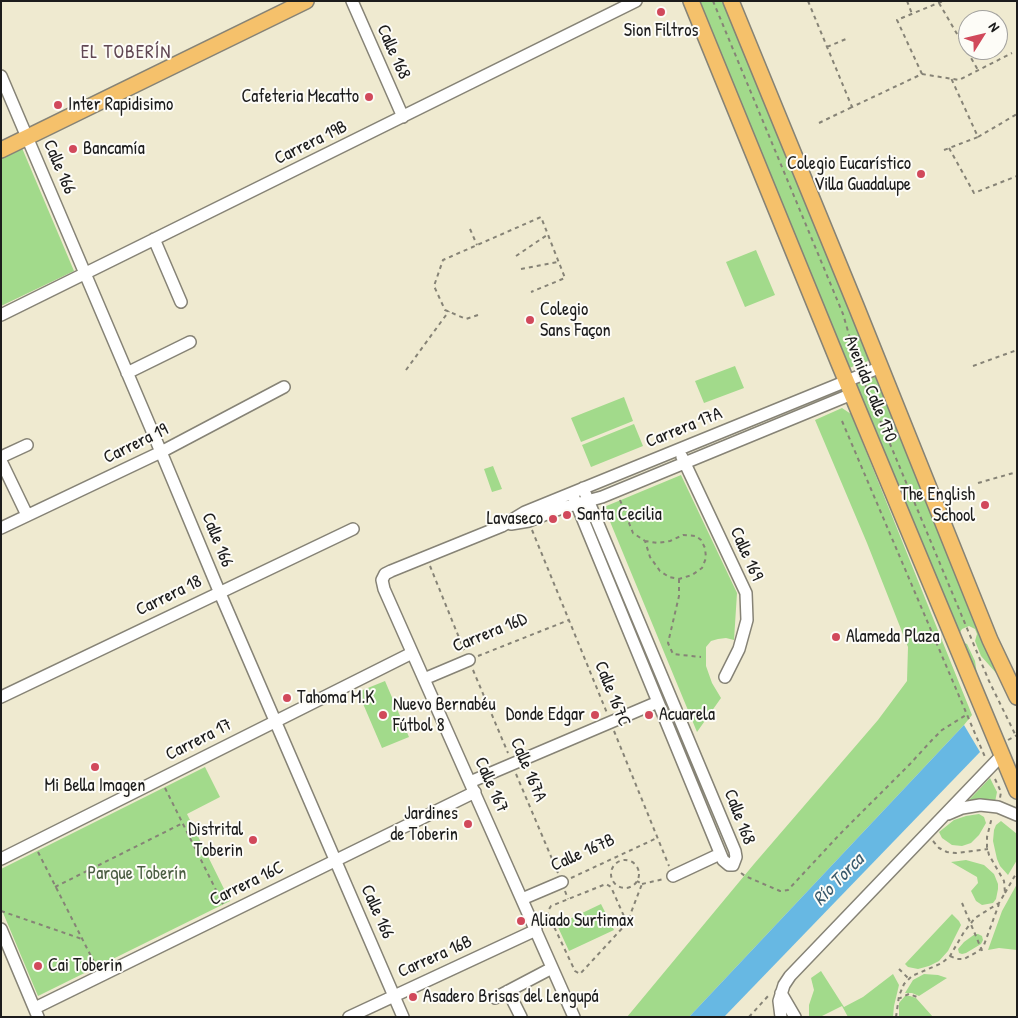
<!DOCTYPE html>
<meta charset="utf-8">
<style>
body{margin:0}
#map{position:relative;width:1018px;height:1018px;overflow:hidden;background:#efead0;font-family:"Patrick Hand",sans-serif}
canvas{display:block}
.frame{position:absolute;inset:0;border:2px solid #1c1c1c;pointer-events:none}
.north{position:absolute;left:958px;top:10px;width:50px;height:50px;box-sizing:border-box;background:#fdfcf7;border:1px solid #a3a29f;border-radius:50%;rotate:54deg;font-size:14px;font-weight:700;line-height:20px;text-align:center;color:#1c1c1c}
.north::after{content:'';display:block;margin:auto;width:18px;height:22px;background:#d1495b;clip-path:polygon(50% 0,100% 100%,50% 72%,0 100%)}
</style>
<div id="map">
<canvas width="1018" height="1018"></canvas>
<div class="frame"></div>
<div class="north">N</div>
</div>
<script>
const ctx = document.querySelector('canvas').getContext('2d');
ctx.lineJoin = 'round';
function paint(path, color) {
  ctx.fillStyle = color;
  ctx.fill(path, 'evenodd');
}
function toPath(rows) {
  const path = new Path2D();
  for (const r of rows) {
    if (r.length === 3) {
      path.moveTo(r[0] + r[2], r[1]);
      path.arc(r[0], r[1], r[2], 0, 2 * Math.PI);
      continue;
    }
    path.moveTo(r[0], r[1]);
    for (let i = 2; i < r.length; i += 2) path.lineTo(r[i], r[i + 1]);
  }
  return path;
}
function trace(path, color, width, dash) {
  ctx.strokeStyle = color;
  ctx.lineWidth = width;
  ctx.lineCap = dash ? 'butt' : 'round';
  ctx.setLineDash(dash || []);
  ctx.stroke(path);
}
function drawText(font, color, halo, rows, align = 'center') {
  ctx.font = font + ' "Patrick Hand",sans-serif';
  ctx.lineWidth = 4;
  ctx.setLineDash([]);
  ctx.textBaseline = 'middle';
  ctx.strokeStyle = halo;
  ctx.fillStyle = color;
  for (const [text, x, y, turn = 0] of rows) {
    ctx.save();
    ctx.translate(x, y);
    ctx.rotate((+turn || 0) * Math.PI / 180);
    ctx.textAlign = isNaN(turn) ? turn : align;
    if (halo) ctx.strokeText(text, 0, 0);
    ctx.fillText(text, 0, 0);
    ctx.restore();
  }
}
const green = toPath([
 [696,1,722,1,870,358,868,361,849,368],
 [22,148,74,271,1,306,1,158],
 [756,250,775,295,745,307,726,262],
 [735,366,744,388,704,403,695,381],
 [875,376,878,378,941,535,968,608,997,674,981,656,975,641,977,634,975,629,969,626,962,629,959,634,962,642,967,644,975,661,978,681,854,387,856,384],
 [624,397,633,421,581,442,571,418],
 [842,408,851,414,972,715,964,725,689,1017,627,1017,754,864,878,720,907,681,908,647,867,543,815,420],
 [634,424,643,446,591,467,582,445],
 [493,466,502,489,492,492,484,469],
 [681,475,737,593,734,640,726,638,718,639,711,641,706,647,706,666,712,683,721,698,697,732,604,507],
 [385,681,409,737,382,748,358,692],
 [205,767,220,797,187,814,230,901,38,996,1,908,1,869],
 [990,778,997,792,995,802,969,800],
 [979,814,984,817,986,823,979,835,971,843,962,846,952,845,942,838,939,832,954,820,966,816],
 [1001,821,1017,834,1017,860,1008,875,1000,866,997,859,993,841,994,830,996,825],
 [966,860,984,865,994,874,998,884,998,889,996,899,993,903,982,905,976,901,971,891,978,883,977,877,951,862],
 [1017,884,1017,950,999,948,988,950,1002,911],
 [601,904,614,930,569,951,557,925],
 [952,914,959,921,961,925,948,951,939,961,929,966,918,969,908,967,905,964],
 [975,934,978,934,982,936,983,940,981,944,966,953,962,954,959,953,958,949,964,942],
 [821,971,844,1007,863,997,893,974,899,985,894,1006,893,1017,848,1017,842,1006,820,1017,809,1017,809,1005,814,990,811,978],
 [924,974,938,975,947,978,919,996,912,993,905,993,913,980],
 [905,996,910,996,916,998,933,1017,899,1017,899,1003]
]);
const water = toPath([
 [964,725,980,752,724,1017,689,1017]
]);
const path = toPath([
 [713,1,843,314,858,366],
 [808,1,852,107,922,74,959,80,1012,53],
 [907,1,912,14],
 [939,3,978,70],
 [827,47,846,39],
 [922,74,897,20,943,1],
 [819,123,852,107],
 [978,137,1017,114],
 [949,148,974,193,1017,176],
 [944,150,978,137,951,78],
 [470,229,477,245],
 [516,256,547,235],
 [521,269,558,262],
 [478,315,466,319,445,310,434,286,443,260,541,217,565,278,531,292],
 [973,366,1017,350],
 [406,370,449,311],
 [865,384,989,681,1016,736],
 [842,421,985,757],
 [978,483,1017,472],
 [620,500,633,533,645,541,650,557,660,571,669,577,679,579,692,575,702,568,706,558,705,548,701,540,696,536,683,535,670,541,658,543,645,541],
 [532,530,607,713],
 [430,566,464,650],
 [679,579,679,596,668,643,673,654,701,657],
 [478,656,569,620],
 [473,670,508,753],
 [614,731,669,866],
 [1008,740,1017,735],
 [516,774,558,873],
 [995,779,1001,792,1000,798],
 [165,788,223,904],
 [933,841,939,848,947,852,956,853,988,849],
 [38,852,96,966],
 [625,874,14],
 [741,873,745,876,780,891,788,890,840,834,910,764,932,740,942,730,966,715],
 [571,878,657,838],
 [642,884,664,879],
 [55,887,183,823],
 [565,891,568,899],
 [1005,893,1017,872],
 [1,911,82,939],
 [627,923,611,887,606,884,551,906,548,911,548,914,575,971,580,974,627,923,642,884,637,881],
 [950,956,957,959,964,959,979,951,984,945,999,904],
 [899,969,909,979],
 [898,999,909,994,917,997],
 [749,1017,769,995],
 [896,1017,899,996,904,984,912,976,942,963,950,956,964,932,975,918,999,903,1005,893,1004,881,989,855,987,847,987,837,992,817]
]);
const minor = toPath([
 [352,1,403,117],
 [1,76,161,452,219,591,403,1017],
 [154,239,181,302],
 [1,315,636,1],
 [127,373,190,342],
 [1,457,27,445],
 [682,457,746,593,747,620,739,649,725,677],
 [1,461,27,515],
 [572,493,723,860,729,865,733,865,736,857,735,851,583,488],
 [511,524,529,521,562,508,602,497,852,394],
 [1,528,161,452,284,387],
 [424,679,469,660],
 [1,697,353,529],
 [470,782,658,702],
 [948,814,962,808,980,805,998,807,1017,815],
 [1,859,412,653],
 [673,876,720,854],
 [522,899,562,882],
 [1,929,38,1017],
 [508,991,521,1017],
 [781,993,795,1017],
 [495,998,552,968],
 [35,1008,475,792],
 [349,1017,536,930],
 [574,1017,384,589,382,580,385,574,391,571,502,526,525,512,881,367],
 [781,1017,779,1001,784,985,790,976,1001,756]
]);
const major = toPath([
 [691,1,838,361,1017,791],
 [731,1,856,306,990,640,1017,697],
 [1,150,306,1]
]);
const pathBridge = toPath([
 [962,903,983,953]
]);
const markers = [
 [661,12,5,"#d1495b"],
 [369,97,5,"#d1495b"],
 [58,105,5,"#d1495b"],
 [73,149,5,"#d1495b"],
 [921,174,5,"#d1495b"],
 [530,320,5,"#d1495b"],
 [985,505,5,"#d1495b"],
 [567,515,5,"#d1495b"],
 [553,519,5,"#d1495b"],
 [836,637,5,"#d1495b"],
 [287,698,5,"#d1495b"],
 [383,715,5,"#d1495b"],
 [595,715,5,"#d1495b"],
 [649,715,5,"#d1495b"],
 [95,767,5,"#d1495b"],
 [468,824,5,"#d1495b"],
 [253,840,5,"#d1495b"],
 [521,921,5,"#d1495b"],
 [38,966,5,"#d1495b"],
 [413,997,5,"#d1495b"]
];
const poiNames = [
 ["Sion Filtros",661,31,"center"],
 ["Cafeteria Mecatto",359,97,"right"],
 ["Inter Rapidisimo",68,105],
 ["Bancamía",83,149],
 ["Colegio Eucarístico",911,164,"right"],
 ["Villa Guadalupe",911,185,"right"],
 ["Colegio",540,310],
 ["Sans Façon",540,331],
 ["The English",975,495,"right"],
 ["School",975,516,"right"],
 ["Santa Cecilia",577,515],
 ["Lavaseco",543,519,"right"],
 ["Alameda Plaza",846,637],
 ["Tahoma M.K",297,698],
 ["Nuevo Bernabéu",393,705],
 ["Fútbol 8",393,726],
 ["Donde Edgar",585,715,"right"],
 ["Acuarela",659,715],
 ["Mi Bella Imagen",95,786,"center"],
 ["Jardines",458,814,"right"],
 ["de Toberin",458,835,"right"],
 ["Distrital",243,830,"right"],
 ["Toberin",243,851,"right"],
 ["Aliado Surtimax",531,921],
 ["Cai Toberin",48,966],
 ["Asadero Brisas del Lengupá",423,997]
];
const streetNames = [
 ["Calle 168",393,52,66],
 ["Carrera 19B",311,143,-26],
 ["Calle 166",59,167,67],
 ["Avenida Calle 170",870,389,68],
 ["Carrera 17A",684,428,-22],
 ["Carrera 19",136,444,-26],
 ["Calle 166",217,540,68],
 ["Calle 169",746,554,66],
 ["Carrera 18",169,596,-26],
 ["Carrera 16D",490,633,-22],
 ["Calle 167C",612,694,68],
 ["Carrera 17",199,740,-27],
 ["Calle 167A",528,770,67],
 ["Calle 167",491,785,66],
 ["Calle 168",739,817,69],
 ["Calle 167B",583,853,-24],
 ["Carrera 16C",247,884,-26],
 ["Calle 166",377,912,66],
 ["Carrera 16B",435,957,-24]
];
const parkNames = [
 ["Parque Toberín",137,874]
];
const neighbourhoodNames = [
 ["EL TOBERÍN",126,53]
];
const waterNames = [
 ["Río Torca",839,880,-46]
];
paint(green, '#a2da8b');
paint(water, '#67b8e3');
trace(minor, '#868376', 14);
trace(major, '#868376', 18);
trace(path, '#868376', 2, [4, 4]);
trace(minor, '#fff', 11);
trace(major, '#f5c16b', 15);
trace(pathBridge, '#868376', 2, [4, 4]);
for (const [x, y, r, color] of markers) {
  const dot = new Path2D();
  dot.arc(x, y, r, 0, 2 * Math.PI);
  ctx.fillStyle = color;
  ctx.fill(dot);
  trace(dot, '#fdfcf7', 2);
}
drawText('18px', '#1c1c1c', '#fdfcf7', poiNames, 'left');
drawText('18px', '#1c1c1c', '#fdfcf7', streetNames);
drawText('18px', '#4b5e43', '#fdfcf7', parkNames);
ctx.letterSpacing = '1px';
drawText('19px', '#604753', '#fdfcf7', neighbourhoodNames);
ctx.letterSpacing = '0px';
drawText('italic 19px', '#3a5a6c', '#fdfcf7', waterNames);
</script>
